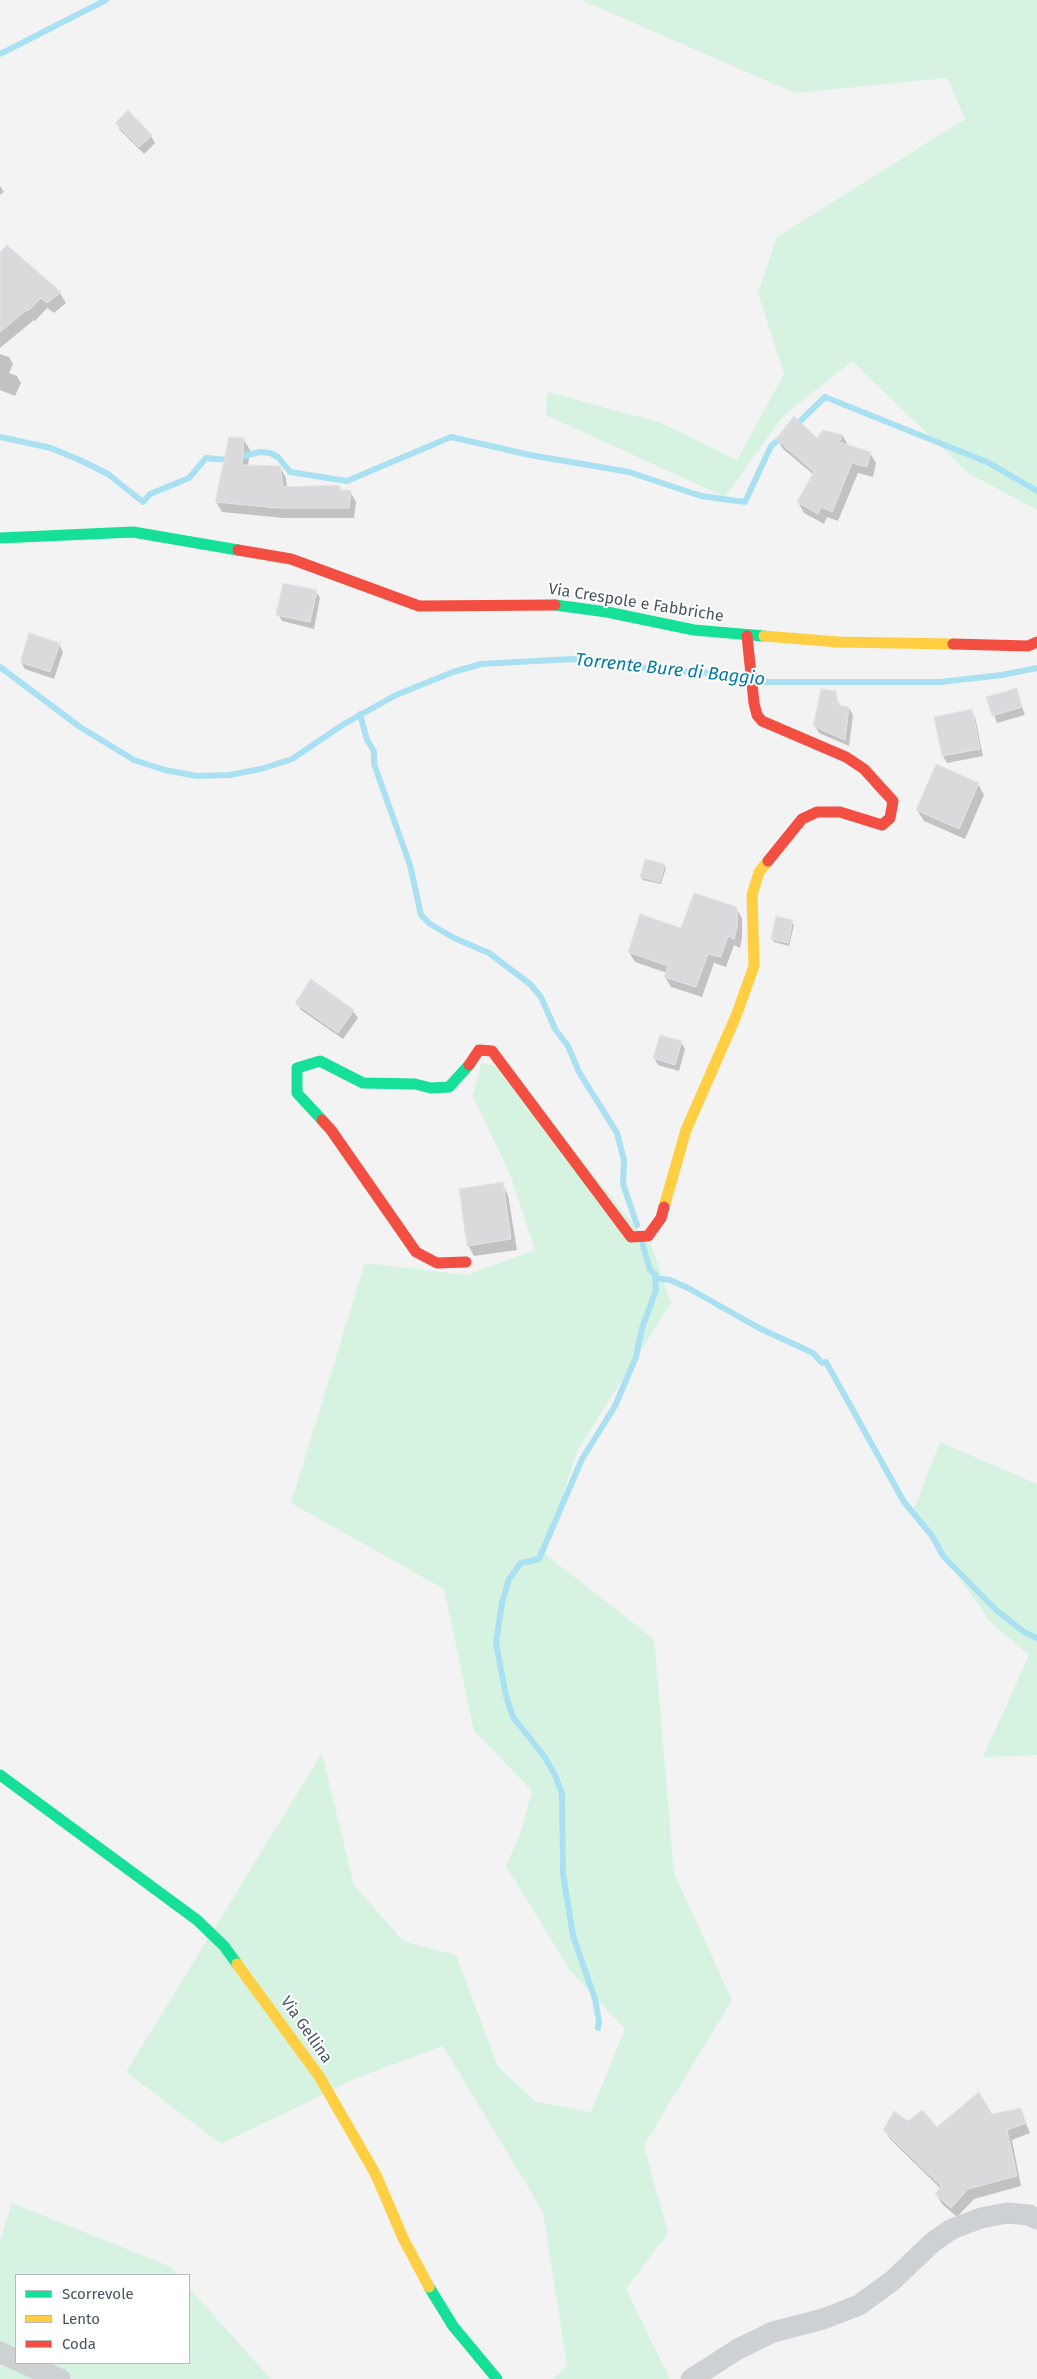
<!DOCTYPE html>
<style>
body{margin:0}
#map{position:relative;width:1037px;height:2379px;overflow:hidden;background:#f3f3f3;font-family:"Fira Sans",sans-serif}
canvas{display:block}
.legend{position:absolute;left:15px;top:2274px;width:175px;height:90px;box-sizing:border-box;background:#fff;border:1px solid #b6bbc0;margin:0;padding:6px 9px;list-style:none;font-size:15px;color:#485461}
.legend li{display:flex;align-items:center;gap:10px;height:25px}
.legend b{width:25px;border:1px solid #b6bbc0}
</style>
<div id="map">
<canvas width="1037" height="2379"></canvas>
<ul class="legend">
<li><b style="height:6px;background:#16e098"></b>Scorrevole</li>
<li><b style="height:6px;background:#ffcf43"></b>Lento</li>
<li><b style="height:6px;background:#f24e42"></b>Coda</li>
</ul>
</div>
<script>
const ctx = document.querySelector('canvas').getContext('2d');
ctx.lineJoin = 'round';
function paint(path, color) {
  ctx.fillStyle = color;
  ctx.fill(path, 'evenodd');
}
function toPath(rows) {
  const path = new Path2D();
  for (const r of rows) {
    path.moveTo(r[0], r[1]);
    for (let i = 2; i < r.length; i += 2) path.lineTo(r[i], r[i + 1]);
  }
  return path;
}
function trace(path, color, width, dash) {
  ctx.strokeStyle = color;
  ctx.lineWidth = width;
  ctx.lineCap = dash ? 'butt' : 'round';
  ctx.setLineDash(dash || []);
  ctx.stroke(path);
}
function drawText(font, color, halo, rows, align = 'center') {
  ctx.font = font + ' "Fira Sans",sans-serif';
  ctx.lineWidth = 4;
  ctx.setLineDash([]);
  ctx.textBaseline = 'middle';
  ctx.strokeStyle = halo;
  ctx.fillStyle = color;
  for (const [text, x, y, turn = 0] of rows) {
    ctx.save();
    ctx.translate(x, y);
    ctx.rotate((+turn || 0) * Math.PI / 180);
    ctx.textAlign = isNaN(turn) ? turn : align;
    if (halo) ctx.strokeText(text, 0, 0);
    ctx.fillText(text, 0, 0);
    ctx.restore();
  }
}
const green = toPath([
 [581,0,1037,0,1037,510,968,473,852,361,783,416,725,497,546,415,547,392,659,422,737,460,784,374,758,293,777,237,965,119,947,78,795,93],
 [481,1063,507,1068,652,1247,671,1303,577,1451,545,1554,654,1639,674,1873,732,2000,644,2145,668,2233,626,2289,670,2379,553,2379,567,2366,543,2212,443,2046,359,2077,221,2144,126,2072,322,1753,354,1885,403,1941,456,1955,498,2067,536,2102,591,2112,625,2029,571,1972,506,1866,521,1832,532,1791,474,1731,444,1589,291,1503,365,1263,467,1275,535,1250,511,1177,473,1096],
 [940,1442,1037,1484,1037,1755,983,1757,1029,1655,991,1623,913,1511],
 [12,2203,169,2266,178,2275,16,2275,16,2363,189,2363,189,2288,271,2379,0,2379,0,2240]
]);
const shadow = toPath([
 [116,123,151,136,155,143,144,154,120,130],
 [0,186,4,192,0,195],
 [7,246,60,293,66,303,54,313,47,308,35,321,34,320,0,348,0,254],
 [0,354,9,357,13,364,9,373,17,376,21,383,15,396,0,390],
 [824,431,843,436,849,447,870,453,876,463,873,477,858,473,838,521,827,517,824,524,804,513,798,502,814,475,783,449,777,439,817,439],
 [244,440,250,450,248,466,280,467,286,478,287,488,339,486,342,491,350,491,356,502,354,518,284,518,222,512,216,502],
 [316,591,320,598,314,629,282,621,278,614],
 [59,644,63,652,54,679,25,669,21,662],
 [1016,690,1025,715,997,723,988,698],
 [835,693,840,706,849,708,853,715,849,746,819,733,815,726],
 [971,710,975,717,983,756,947,763,943,756,935,718],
 [978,784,984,795,965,839,924,821,917,810],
 [664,865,666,868,661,884,643,880,641,877],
 [736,908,742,918,742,938,740,948,734,945,726,967,714,963,702,997,671,987,665,977,667,973,635,962,629,952],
 [792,922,794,925,789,946,774,942,772,939],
 [297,1003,353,1011,358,1018,343,1039,301,1010],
 [681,1042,685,1049,679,1071,658,1065,654,1058],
 [502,1184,508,1195,517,1250,474,1256,468,1245],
 [1020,2109,1030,2133,1012,2140,1021,2186,974,2199,957,2217,942,2204,936,2194,940,2188,890,2139,884,2130,908,2122,936,2129]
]);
const stream = toPath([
 [0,54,106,0],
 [794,427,825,397,987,462,1037,491],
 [0,437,51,448,82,461,108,474,143,502,150,494,189,478,206,458,228,460,260,452,270,453,278,457,290,472,347,481,451,437,530,455,629,472,701,496,745,502,771,446,784,435],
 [0,667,80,727,134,760,165,770,197,776,229,775,261,769,292,759,344,724,396,695,453,672,481,664,572,659,663,670,724,674,744,679],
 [759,682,940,682,1002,675,1037,668],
 [360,714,367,740,374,751,374,764,410,865,421,915,430,924,454,938,489,953,530,984,541,997,555,1029,568,1046,579,1072,617,1133,624,1160,623,1184,637,1225],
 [655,1278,670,1280,688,1288,759,1328,813,1353,822,1363,826,1362,904,1502,933,1537,943,1556,996,1610,1024,1632,1037,1638],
 [598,2028,599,2021,595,1999,573,1936,563,1873,562,1794,555,1775,544,1756,513,1717,506,1696,496,1643,502,1603,509,1579,521,1563,539,1559,582,1459,615,1406,636,1357,642,1328,656,1290,655,1274,650,1270,642,1242]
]);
const building = toPath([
 [128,110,152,135,139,147,115,123,128,110],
 [7,245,61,292,47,303,41,298,28,311,27,310,0,332,0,252,7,245],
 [794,416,817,438,823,430,843,435,839,442,871,452,867,467,852,463,832,512,821,507,818,514,797,502,814,472,776,439,794,416],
 [229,437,244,438,242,465,280,466,283,487,339,485,339,490,351,490,349,508,278,508,215,502,229,437],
 [283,583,317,590,310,622,276,615,283,583],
 [29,633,60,643,50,672,20,662,29,633],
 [1017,688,1022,707,992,716,986,697,1017,688],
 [821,689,836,691,838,705,849,707,845,740,813,726,821,689],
 [972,709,980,749,942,756,934,717,972,709],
 [936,764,979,783,959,829,916,810,936,764],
 [645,859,665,864,660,882,640,877,645,859],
 [694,893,737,907,737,927,734,939,728,936,721,957,708,954,696,987,664,977,668,966,628,952,640,914,681,928,694,893],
 [776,916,793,920,788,943,771,939,776,916],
 [311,979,354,1010,338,1033,295,1003,311,979],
 [660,1035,682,1041,675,1065,653,1058,660,1035],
 [503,1182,511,1239,467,1246,459,1189,503,1182],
 [979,2092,992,2114,1021,2108,1026,2123,1007,2130,1017,2176,968,2189,951,2208,935,2194,941,2186,883,2130,894,2111,908,2121,922,2110,937,2127,979,2092]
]);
const street = toPath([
 [0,2352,16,2360],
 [23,2363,60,2379],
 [691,2379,738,2349,773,2332,823,2319,859,2305,892,2281,933,2242,952,2229,981,2218,1007,2213,1029,2215,1037,2219]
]);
const fast = toPath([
 [0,538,133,532,238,550],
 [555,605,607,612,694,630,764,636],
 [322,1120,297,1093,297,1068,320,1061,363,1083,415,1084,431,1088,449,1087,469,1065],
 [0,1775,197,1920,224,1946,237,1964],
 [429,2287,453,2326,497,2379]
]);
const slow = toPath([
 [764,636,838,642,953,644],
 [664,1207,686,1130,736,1016,754,966,752,895,759,872,768,861],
 [237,1964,319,2076,376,2175,403,2238,429,2287]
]);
const jam = toPath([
 [238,550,291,559,419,606,555,605],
 [747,636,754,703,757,715,762,721,846,757,864,769,893,801,890,818,882,825,840,812,817,812,802,819,768,861],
 [953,644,1028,646,1037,642],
 [469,1065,479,1050,492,1051,631,1237,648,1236,661,1218,664,1207],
 [322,1120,331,1130,416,1252,437,1263,466,1262]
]);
const streetNames = [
 ["Via Crespole e Fabbriche",636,603,9],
 ["Via Gellina",306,2030,55]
];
const waterNames = [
 ["Torrente Bure di Baggio",670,670,6]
];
paint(green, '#d6f3e2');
paint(shadow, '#0003');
trace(stream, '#a9e1f3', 6);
paint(building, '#dadadc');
trace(building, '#e4e4e5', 1);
trace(street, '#ced1d4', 21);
trace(fast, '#16e098', 11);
trace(slow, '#ffcf43', 11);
trace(jam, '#f24e42', 11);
drawText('16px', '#485461', '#fff', streetNames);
drawText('italic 18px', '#047aa0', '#fff', waterNames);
</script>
